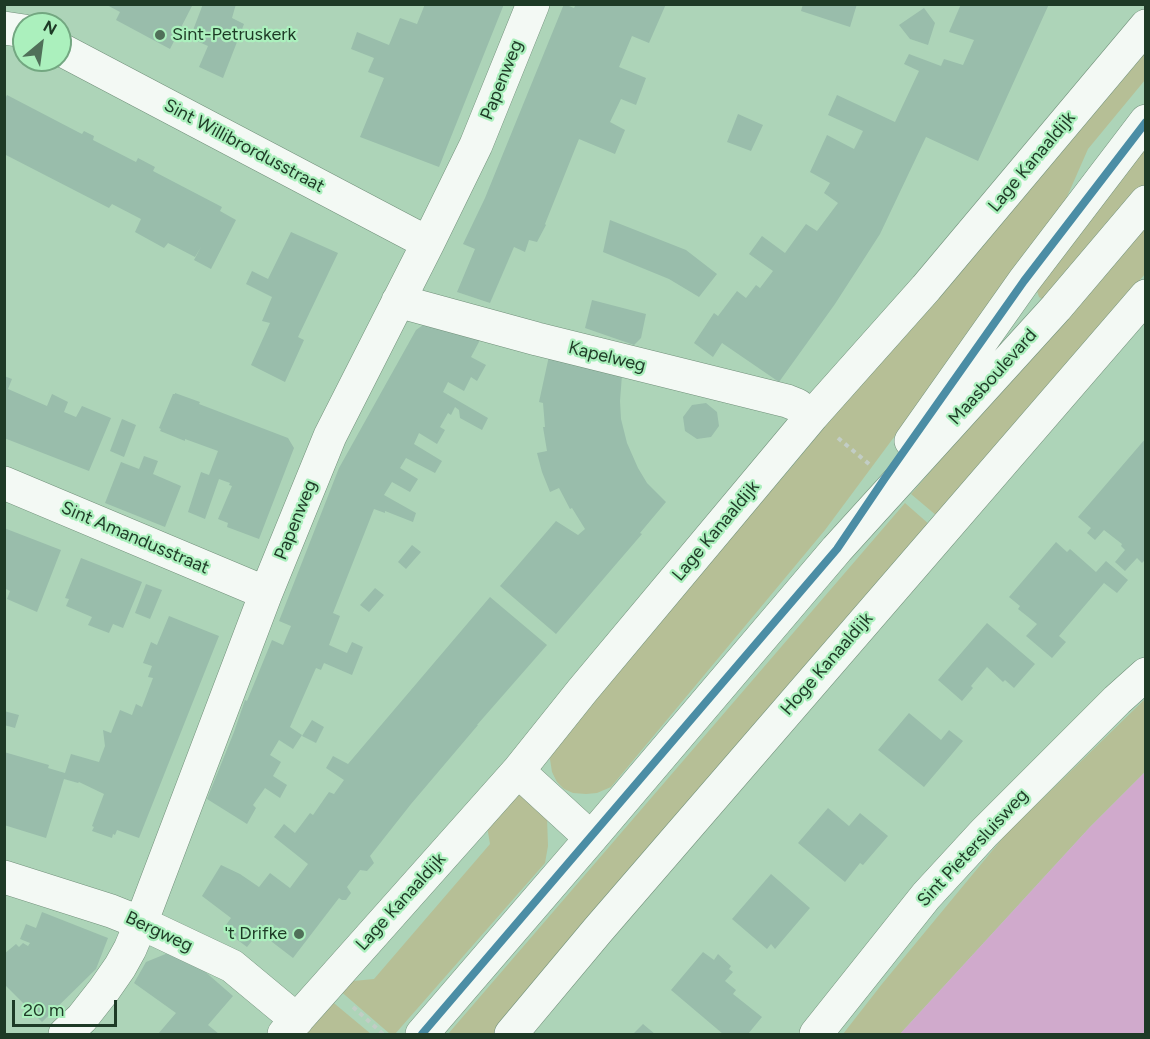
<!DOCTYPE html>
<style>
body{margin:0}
#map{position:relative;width:1150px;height:1039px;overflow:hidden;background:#add4b8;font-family:Figtree,sans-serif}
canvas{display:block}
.frame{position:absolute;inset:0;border:6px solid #1e3a26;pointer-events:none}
.north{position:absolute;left:12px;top:12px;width:60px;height:60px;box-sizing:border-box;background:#abf0bd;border:2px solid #73a781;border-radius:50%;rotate:29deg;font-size:16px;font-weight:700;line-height:24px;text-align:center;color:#1e3a26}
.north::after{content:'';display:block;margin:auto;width:21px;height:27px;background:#507059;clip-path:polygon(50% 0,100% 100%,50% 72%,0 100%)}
.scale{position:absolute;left:12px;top:1000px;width:105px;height:27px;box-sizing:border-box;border:3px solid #1e3a26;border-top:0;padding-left:8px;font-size:18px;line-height:21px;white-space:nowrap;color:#1e3a26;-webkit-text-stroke:4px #abf0bd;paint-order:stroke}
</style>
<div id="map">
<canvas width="1150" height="1039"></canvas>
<div class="frame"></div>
<div class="north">N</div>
<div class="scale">20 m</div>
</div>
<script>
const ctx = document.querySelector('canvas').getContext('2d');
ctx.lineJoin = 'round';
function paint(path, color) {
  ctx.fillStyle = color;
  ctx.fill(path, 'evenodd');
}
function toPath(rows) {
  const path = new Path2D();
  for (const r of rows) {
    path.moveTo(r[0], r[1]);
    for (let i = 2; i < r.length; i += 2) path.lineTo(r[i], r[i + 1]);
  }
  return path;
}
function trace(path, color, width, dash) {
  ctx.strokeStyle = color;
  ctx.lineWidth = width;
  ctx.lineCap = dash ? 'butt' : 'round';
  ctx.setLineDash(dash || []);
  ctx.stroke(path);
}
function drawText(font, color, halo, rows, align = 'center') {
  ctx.font = font + ' Figtree,sans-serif';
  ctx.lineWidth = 4.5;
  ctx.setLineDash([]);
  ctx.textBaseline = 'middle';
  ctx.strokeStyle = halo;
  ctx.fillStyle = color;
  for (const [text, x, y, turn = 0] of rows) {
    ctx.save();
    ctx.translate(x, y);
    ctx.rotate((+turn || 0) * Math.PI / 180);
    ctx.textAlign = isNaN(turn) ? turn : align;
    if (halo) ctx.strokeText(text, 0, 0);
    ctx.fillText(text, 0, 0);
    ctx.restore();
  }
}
const green = toPath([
 [1145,49,1145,80,1088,149,1059,215,825,530,611,787,597,793,586,794,573,793,564,789,557,782,552,772,550,759,552,748,557,739,789,470,1013,198],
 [1145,144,1145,186,1044,300,1039,297,1036,288],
 [1145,222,1145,274,937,516,911,494],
 [905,503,930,525,497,1034,448,1034],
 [1145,699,1145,772,1090,827,900,1034,843,1034,882,984,1006,834],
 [521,795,547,817,548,846,545,863,395,1034,390,1034,338,989,343,982,374,979,490,844,486,820,509,798],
 [329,999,371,1034,298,1034]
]);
const water = toPath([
 [1145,772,1145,1034,900,1034,1090,827]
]);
const building = toPath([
 [105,4,193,4,170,49,116,20,120,12],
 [203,4,236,4,232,18,244,24,223,78,199,67,208,46,190,38],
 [425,4,504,4,439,167,360,137,384,78,368,72,374,58,351,49,357,32,389,45,400,18,417,24],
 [564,4,574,8,576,4,666,4,649,43,632,36,619,67,646,78,636,105,621,99,610,122,625,130,615,154,579,139,545,224,546,225,537,242,529,240,525,252,514,247,490,303,457,292,475,249,463,244,485,198],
 [803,4,857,4,850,27,801,11],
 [961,4,1049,4,978,161,926,137,880,234,835,304,779,382,722,343,713,357,694,343,714,313,718,316,737,291,746,298,756,285,760,288,773,271,749,254,762,236,785,253,806,224,817,231,838,203,824,193,830,183,810,172,827,135,854,149,863,131,828,115,837,95,895,122,919,71,904,64,909,54,941,66,944,59,963,65,974,40,949,32],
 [924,8,935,23,928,45,910,39,899,25],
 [7,95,78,132,82,134,84,131,94,136,93,140,136,162,138,158,155,167,153,171,222,207,220,211,236,220,211,269,194,260,201,247,195,257,168,243,164,248,135,232,141,219,112,204,109,208,4,154,4,101],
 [738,114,763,125,751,151,727,142],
 [610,220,686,250,717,274,699,297,669,279,603,252],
 [291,232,338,253,298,337,304,340,285,382,251,365,270,323,262,321,272,297,246,284,252,271,268,279],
 [592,300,646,314,641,338,634,345,585,328],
 [423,325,480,340,471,357,486,365,477,381,471,377,464,391,448,382,443,392,488,418,482,430,460,418,459,410,455,407,451,415,448,413,440,427,445,430,437,444,419,433,414,444,442,461,435,473,406,458,400,468,418,479,410,492,392,482,384,495,416,513,413,522,385,511,385,513,374,509,333,613,340,616,329,645,347,653,352,642,363,647,352,675,324,663,321,670,316,668,290,727,302,735,293,749,279,740,270,755,281,762,273,776,287,785,280,798,265,788,253,805,256,808,247,824,207,799,234,732,245,700,247,701,272,640,283,645,291,626,279,621,339,468,416,330],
 [549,356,622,375,620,401,621,419,627,443,638,468,647,483,666,502,640,533,642,534,556,634,500,586,556,521,578,535,585,529,572,508,570,509,559,488,550,492,542,472,537,453,547,451,543,427,545,427,543,403,539,402],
 [4,376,12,379,8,389,47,406,52,394,68,402,64,412,76,417,82,406,111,418,89,471,4,438],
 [175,393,200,402,199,404,288,438,294,448,259,539,227,527,228,523,218,519,232,486,229,485,230,483,219,479,205,519,188,512,201,472,209,475,218,451,185,439,185,441,160,431,161,429,159,428,173,394,175,394],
 [706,403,717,412,719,426,711,437,697,439,685,431,683,417,692,405],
 [122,419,136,425,124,457,110,451],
 [1146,438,1146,559,1142,563,1137,558,1125,571,1115,562,1125,550,1121,546,1122,544,1104,530,1095,540,1087,533,1091,528,1078,517],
 [144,456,158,461,153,474,181,486,165,527,105,503,121,462,139,469],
 [4,528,61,550,37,612,7,599,10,591,4,588],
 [1056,542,1067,552,1070,549,1096,572,1106,561,1128,580,1117,593,1104,583,1059,636,1066,642,1052,658,1026,636,1037,624,1018,609,1020,606,1009,597],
 [412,545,421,552,406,569,398,562],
 [81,558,142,582,123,628,113,624,109,633,88,625,92,617,66,606,69,599,65,598],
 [146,584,162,590,150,619,135,613],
 [375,588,384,595,369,612,360,605],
 [490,597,547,645,477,725,478,725,411,804,370,856,374,863,367,871,360,870,347,887,351,893,346,900,342,900,339,898,293,958,259,932,247,947,223,929,231,918,202,896,221,865,240,874,259,887,270,873,290,888,308,864,274,837,284,824,295,833,310,813,313,815,329,792,334,794,344,780,326,768,333,756,348,764],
 [169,616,219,636,139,838,117,830,115,835,113,834,112,838,92,831,94,827,92,826,104,794,79,782,78,783,64,779,46,838,4,825,4,752,49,765,48,768,65,773,71,754,99,762,105,746,103,730,111,733,120,710,132,715,136,704,142,707,153,678,148,677,152,666,143,663,151,642,157,645],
 [987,623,1035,664,1014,688,1005,680,1003,682,987,667,971,686,973,688,962,701,938,680],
 [4,711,19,715,15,728,4,725],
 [909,713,941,740,949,730,963,741,924,787,878,750],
 [312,720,324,727,316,743,302,736],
 [828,808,849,826,860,813,888,836,863,865,860,863,845,882,798,843],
 [771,874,810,908,775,949,771,944,767,949,732,919],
 [42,912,108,938,96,969,42,1022,4,984,4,954,16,944,19,947,23,943,28,946,30,943,20,939,26,924,36,928],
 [703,952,714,960,718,954,731,966,729,969,733,972,725,981,736,990,733,994,762,1017,748,1034,723,1034,671,990],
 [168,953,202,969,233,996,208,1025,219,1034,158,1034,176,1013,134,983,146,962],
 [643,1024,655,1034,633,1034]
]);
const path = toPath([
 [838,438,869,464],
 [353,1007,383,1034]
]);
const minor = toPath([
 [4,28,24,31],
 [60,49,428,243],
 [398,301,537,339,787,401,797,405,812,416],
 [911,441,1024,281,1146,121],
 [4,483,266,593],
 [518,771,591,838],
 [4,877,111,911,141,923,232,966,297,1020],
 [65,1034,82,1018,104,990,120,967,130,949,141,923,266,593,330,436,428,243,476,145,533,4],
 [284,1034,518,771,582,691,812,416,926,288,1146,26],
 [422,1034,591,838,837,549,1056,308,1146,202],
 [511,1034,598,930,1146,296],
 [816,1034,926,896,984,833,1117,700,1146,674]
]);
const bus1 = toPath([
 [422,1034,837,549,885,478,1024,281,1146,122]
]);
const markers = [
 [160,35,6,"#507059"],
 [299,934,6,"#507059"]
];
const poiNames = [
 ["Sint-Petruskerk",172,35],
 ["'t Drifke",287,934,"right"]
];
const streetNames = [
 ["Papenweg",502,80,-68],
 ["Sint Willibrordusstraat",244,146,28],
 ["Lage Kanaaldijk",1032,162,-50],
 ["Kapelweg",607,357,14],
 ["Maasboulevard",993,377,-48],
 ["Papenweg",296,520,-68],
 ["Lage Kanaaldijk",716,531,-50],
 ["Sint Amandusstraat",135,538,23],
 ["Hoge Kanaaldijk",827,664,-49],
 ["Sint Pietersluisweg",973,848,-47],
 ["Lage Kanaaldijk",401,902,-48],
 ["Bergweg",159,932,25]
];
paint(green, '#b6bf96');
paint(water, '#d0aacc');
paint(building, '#99bdab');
trace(minor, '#71907a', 34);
trace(path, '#c2cdc5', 4, [4.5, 4.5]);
trace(minor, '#f3f9f4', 33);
trace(bus1, '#4b8da5', 8);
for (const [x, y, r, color] of markers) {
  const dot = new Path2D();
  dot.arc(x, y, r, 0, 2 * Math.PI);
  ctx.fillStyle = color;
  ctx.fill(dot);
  trace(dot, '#abf0bd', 2);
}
drawText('18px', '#1e3a26', '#abf0bd', poiNames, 'left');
drawText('18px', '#1e3a26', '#abf0bd', streetNames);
</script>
